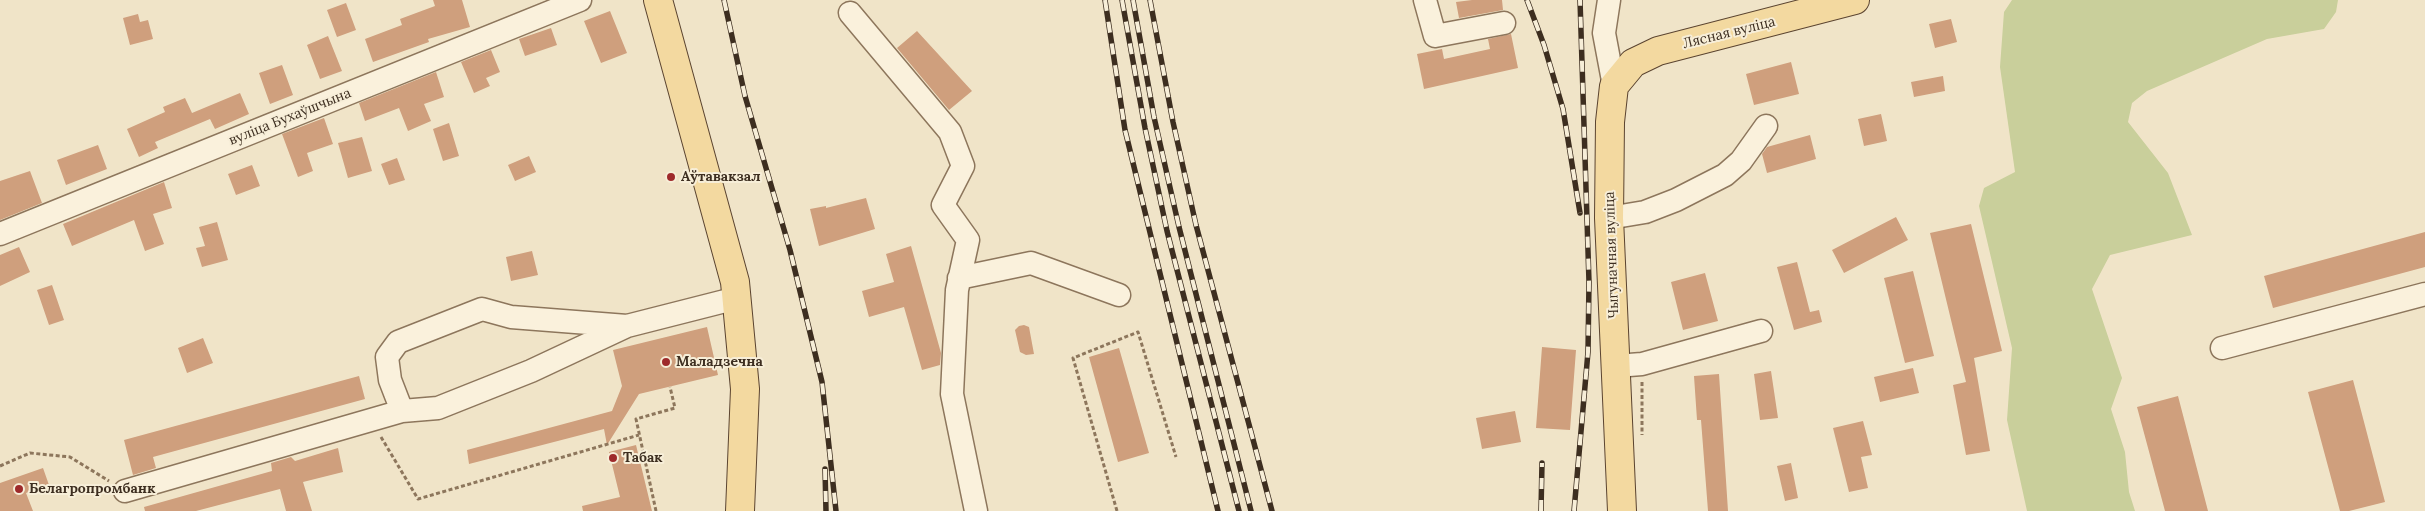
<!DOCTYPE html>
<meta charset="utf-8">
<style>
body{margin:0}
canvas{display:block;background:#f0e4c8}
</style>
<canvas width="2425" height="511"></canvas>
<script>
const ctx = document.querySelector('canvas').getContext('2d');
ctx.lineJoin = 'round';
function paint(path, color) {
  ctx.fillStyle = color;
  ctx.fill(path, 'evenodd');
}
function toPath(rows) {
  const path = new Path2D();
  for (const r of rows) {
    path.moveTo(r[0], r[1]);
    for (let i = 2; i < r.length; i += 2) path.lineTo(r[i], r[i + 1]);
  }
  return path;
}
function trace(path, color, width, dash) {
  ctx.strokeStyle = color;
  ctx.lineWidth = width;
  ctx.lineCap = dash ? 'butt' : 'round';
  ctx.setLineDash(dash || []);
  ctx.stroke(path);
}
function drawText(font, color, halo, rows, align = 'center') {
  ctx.font = font + ' Lora,serif';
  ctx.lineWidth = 4;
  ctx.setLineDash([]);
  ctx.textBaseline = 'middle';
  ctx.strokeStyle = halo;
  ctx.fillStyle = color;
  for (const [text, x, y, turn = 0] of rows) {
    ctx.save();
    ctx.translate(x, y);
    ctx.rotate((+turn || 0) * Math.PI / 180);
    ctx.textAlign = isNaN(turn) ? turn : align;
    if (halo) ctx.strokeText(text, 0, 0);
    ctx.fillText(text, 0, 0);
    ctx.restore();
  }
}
const green = toPath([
 [2012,0,2338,0,2336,12,2324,29,2267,39,2147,91,2132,103,2128,122,2168,173,2192,235,2110,255,2092,289,2122,378,2111,409,2125,452,2129,492,2135,511,2027,511,2007,420,2012,348,1979,206,1984,188,2015,172,2000,67,2004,12]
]);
const building = toPath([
 [433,0,462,0,470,27,428,39,429,42,373,62,365,39,402,25,400,19,435,6],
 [1472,0,1502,0,1503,10,1459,18,1456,2],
 [346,3,356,30,337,37,327,10],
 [610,11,627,53,601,63,584,21],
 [138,14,140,22,148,20,153,39,130,45,123,18],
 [1951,19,1957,42,1935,48,1929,24],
 [551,28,557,45,525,56,519,39],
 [917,31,972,91,949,110,897,48],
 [1511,34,1518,68,1424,89,1417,54,1442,49,1444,59,1490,49,1488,39],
 [328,36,342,71,320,79,307,45],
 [491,50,500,72,486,78,490,86,474,93,461,62],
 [1791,62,1799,94,1754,105,1746,74],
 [282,65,293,95,270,104,259,73],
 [436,72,444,97,424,104,431,121,408,131,399,108,365,121,359,103],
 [1943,76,1945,91,1914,97,1911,82],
 [240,93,249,114,215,129,210,119,155,142,158,148,139,157,127,129,165,112,163,107,185,98,192,113],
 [1881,114,1887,141,1864,146,1858,119],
 [324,118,333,144,307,153,313,171,298,177,282,134],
 [449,123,459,156,443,161,433,129],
 [1810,135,1816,159,1767,173,1762,154,1767,147],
 [362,137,372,171,348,178,338,143],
 [98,145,107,169,66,185,57,160],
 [529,156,536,172,515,181,508,165],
 [397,158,405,180,389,185,381,164],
 [252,165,260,186,236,195,228,174],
 [30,171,42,203,0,220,0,181],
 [164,182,172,208,153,214,164,244,145,251,134,220,72,246,63,224],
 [866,198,875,229,819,246,810,209,826,206,826,208],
 [1896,217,1908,240,1844,273,1832,250],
 [217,222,228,260,202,267,196,248,205,246,199,227],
 [1971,224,2002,351,1974,358,1990,451,1966,455,1953,385,1966,382,1930,233],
 [2425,232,2425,267,2273,308,2264,276],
 [911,246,941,353,940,365,922,370,904,307,869,317,862,291,894,282,886,254],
 [19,247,30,272,0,286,0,255],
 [532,251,538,275,511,281,506,257],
 [1797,262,1810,312,1819,310,1822,322,1794,330,1777,267],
 [1913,271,1934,356,1905,363,1884,278],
 [1705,273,1718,321,1683,330,1671,282],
 [52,285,64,320,49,325,37,290],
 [1024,325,1029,327,1034,354,1026,355,1020,352,1015,330,1019,326],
 [707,327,718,375,639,394,607,445,604,429,469,464,467,450,612,411,622,386,613,350],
 [203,338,213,363,187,373,178,348],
 [1542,347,1576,350,1570,430,1536,428],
 [1119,348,1149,453,1118,462,1089,357],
 [1913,368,1919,393,1880,402,1874,377],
 [1771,371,1778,418,1760,420,1754,374],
 [1719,374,1728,511,1708,511,1701,420,1697,420,1694,376],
 [359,376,365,399,153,457,156,468,133,475,124,440],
 [2353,380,2385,502,2349,511,2340,511,2308,392],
 [2178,396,2208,511,2165,511,2137,407],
 [1515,411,1521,442,1482,449,1476,418],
 [1863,421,1872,455,1861,457,1868,488,1849,492,1833,428],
 [636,445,652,511,583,511,582,506,620,497,609,452],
 [338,448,343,472,303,482,312,511,286,511,280,489,196,511,145,511,144,507,272,471,271,463,291,457,295,461],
 [1791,463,1798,498,1785,501,1777,466],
 [43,468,49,485,26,493,33,511,0,511,0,483]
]);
const path = toPath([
 [1642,382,1642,435],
 [381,437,418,499,639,435],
 [0,466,30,453,70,457,109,481],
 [656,511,636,419,675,408,670,387],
 [1117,511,1073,358,1138,332,1176,457]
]);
const minor = toPath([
 [1425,0,1435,36,1504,23],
 [1609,0,1604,33,1614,86],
 [850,13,950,132,963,166,943,205,968,240,957,290,952,394,976,511],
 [1609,218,1645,212,1676,200,1725,175,1741,161,1766,126],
 [0,234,580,0],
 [959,278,1031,263,1119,295],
 [627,326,531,371,438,408,402,411,390,380,387,357,398,342,482,309,511,317,627,326,737,298],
 [2222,348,2425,294],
 [1616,366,1642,364,1761,331],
 [125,491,402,411]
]);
const major = toPath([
 [658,0,735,282,745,389,740,511],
 [1622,511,1609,218,1610,122,1614,86,1633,63,1658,51,1855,0]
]);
const rail = toPath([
 [724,0,745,96,790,250,822,382,836,511],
 [1105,0,1125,130,1218,511],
 [1122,0,1145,128,1167,231,1239,511],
 [1133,0,1154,117,1179,227,1251,511],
 [1150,0,1173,122,1196,225,1272,511],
 [1527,0,1544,45,1563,109,1580,213],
 [825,469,826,511],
 [1541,511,1542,463],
 [1574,511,1588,352,1589,282,1580,0]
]);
const markers = [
 [671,177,5,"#9e2a2b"],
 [666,362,5,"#9e2a2b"],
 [613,458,5,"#9e2a2b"],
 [19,489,5,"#9e2a2b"]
];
const streetNames = [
 ["Лясная вуліца",1729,33,-14],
 ["вуліца Бухаўшчына",290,117,-22],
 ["Чыгуначная вуліца",1612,255,-92]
];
const poiNames = [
 ["Аўтавакзал",681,177],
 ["Маладзечна",676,362],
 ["Табак",623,458],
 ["Белагропромбанк",29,489]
];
paint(green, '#c9cf9b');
paint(building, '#cf9f7d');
trace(minor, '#8d765c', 25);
trace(major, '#5b4430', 30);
trace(path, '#8d765c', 3, [4, 2.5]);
trace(minor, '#faf1dc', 22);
trace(major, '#f3d9a0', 28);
trace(rail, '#3d2e20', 5.5);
trace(rail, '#f7eed8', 4, [11]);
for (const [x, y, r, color] of markers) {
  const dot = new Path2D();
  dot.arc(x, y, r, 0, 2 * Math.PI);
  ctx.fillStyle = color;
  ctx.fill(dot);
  trace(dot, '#f7eed8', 2);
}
drawText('14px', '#3d2e20', '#f7eed8', streetNames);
drawText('bold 14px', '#3d2e20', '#f7eed8', poiNames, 'left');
</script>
